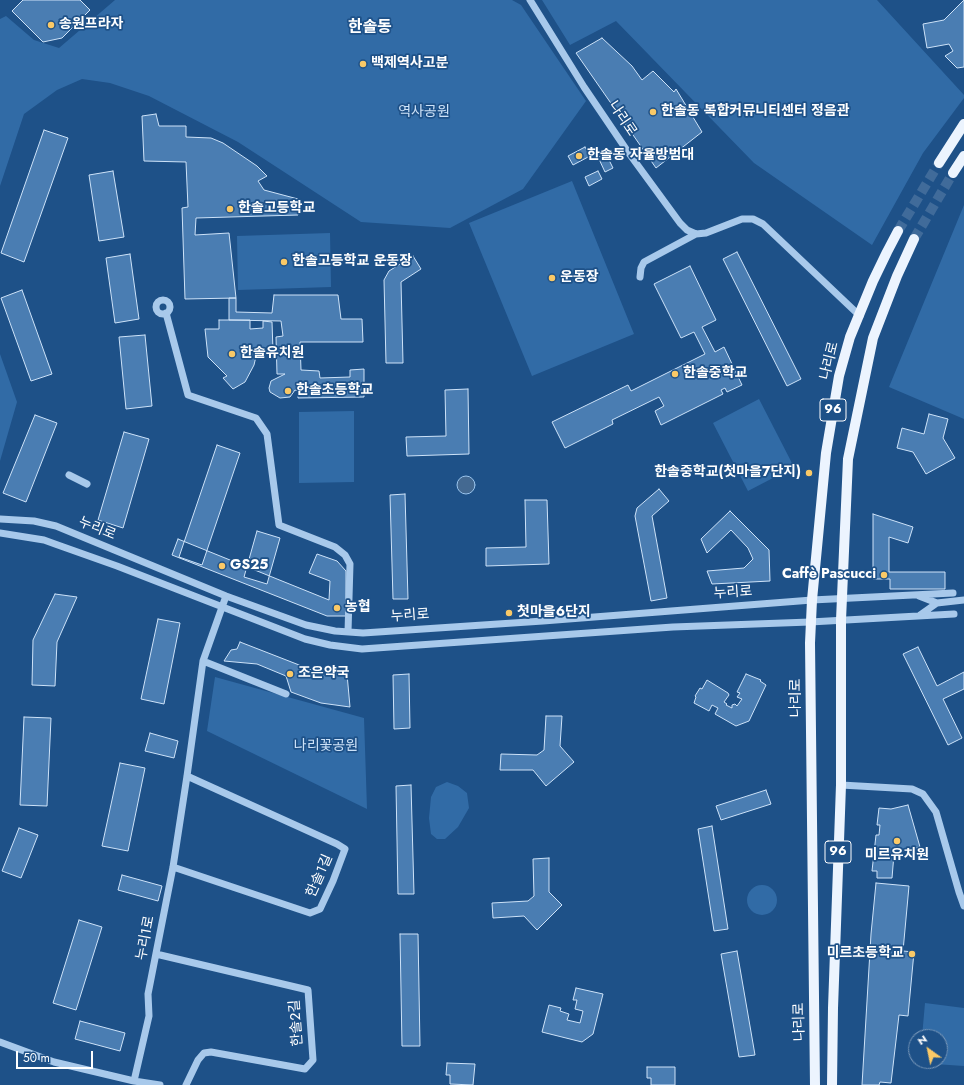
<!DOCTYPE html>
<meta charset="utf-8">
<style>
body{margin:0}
#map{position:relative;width:964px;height:1085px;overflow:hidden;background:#1e5188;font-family:Jost,sans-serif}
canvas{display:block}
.north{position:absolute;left:908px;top:1029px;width:40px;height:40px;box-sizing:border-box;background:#1e5188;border:1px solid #7897b8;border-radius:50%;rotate:327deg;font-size:11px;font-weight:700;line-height:16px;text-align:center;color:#fff}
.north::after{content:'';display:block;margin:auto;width:14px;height:18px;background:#fac967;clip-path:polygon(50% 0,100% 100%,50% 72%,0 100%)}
.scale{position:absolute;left:16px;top:1051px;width:77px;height:18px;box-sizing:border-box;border:2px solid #fff;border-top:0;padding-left:5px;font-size:12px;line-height:14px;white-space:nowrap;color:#fff;-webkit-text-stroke:3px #1e5188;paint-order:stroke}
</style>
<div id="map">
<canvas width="964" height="1085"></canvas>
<div class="north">N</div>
<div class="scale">50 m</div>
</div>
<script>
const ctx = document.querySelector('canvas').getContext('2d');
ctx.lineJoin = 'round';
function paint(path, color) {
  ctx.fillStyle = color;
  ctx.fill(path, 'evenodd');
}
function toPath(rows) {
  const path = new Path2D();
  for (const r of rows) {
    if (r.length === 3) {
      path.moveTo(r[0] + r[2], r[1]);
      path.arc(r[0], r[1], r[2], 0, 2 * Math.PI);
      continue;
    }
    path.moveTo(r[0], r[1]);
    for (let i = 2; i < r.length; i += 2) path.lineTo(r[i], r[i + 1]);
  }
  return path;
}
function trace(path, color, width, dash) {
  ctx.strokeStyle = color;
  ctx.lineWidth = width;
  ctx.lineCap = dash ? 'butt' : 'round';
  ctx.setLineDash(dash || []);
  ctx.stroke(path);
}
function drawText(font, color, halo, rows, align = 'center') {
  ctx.font = font + ' Jost,"Noto Sans KR",sans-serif';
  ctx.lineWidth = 3.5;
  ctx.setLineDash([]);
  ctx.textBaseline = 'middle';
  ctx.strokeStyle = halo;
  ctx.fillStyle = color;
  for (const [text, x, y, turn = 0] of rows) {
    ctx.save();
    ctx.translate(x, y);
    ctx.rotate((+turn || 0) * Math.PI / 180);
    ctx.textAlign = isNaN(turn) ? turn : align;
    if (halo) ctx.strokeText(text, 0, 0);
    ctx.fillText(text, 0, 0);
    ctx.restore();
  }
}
const green = toPath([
 [115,0,512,0,521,5,586,101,523,189,450,228,361,222,238,142,149,96,110,83,82,79,57,90,24,114,0,186,0,19,6,16,34,40,59,48],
 [542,0,877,0,964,95,964,98,923,153,872,245,754,163,616,21,570,45],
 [572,181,634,334,532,376,469,223],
 [964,205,964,419,889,387],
 [330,233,331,287,238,290,237,236],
 [0,354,17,402,0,461],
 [759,399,794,467,748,491,713,423],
 [354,411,354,482,299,483,299,412],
 [215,677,364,718,367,809,207,731],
 [447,782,458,786,467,793,469,808,458,827,445,839,437,839,431,834,429,818,431,797,436,787],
 [762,900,15],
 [925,1003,964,1008,964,1066,919,1063,920,1061,940,1061,940,1037,922,1037]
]);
const water = toPath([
 [466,485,9]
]);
const building = toPath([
 [23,0,80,0,90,10,62,38,43,42,12,11,23,0],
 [964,0,964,67,957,68,945,56,953,51,949,44,927,48,923,24,944,20,964,0],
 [602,38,632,66,642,80,653,71,674,92,676,89,702,132,656,168,576,53,602,38],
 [156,114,159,126,186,126,186,137,211,138,223,143,257,166,267,176,258,181,264,190,298,199,298,215,196,218,195,235,229,233,236,298,185,299,182,208,188,207,186,162,144,161,142,116,156,114],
 [44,130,68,138,24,262,1,253,44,130],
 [585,147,590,156,573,165,568,156,585,147],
 [606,154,613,168,605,172,598,157,606,154],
 [113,171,124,237,99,241,89,175,113,171],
 [598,171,602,179,589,186,585,177,598,171],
 [737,252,801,379,787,386,723,259,737,252],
 [130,254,139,319,115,323,106,258,130,254],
 [413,256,421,269,401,282,403,363,386,363,384,280,389,271,413,256],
 [690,266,716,320,702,327,715,352,724,347,742,385,727,392,725,388,721,390,723,394,661,425,655,411,664,406,659,397,612,420,613,424,565,448,552,422,628,385,631,391,705,354,694,332,681,338,654,284,690,266],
 [22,290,52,374,31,381,1,298,22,290],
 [274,295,338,295,341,319,362,319,363,342,300,342,301,370,319,371,320,378,350,377,350,370,364,369,364,397,298,398,298,391,295,390,290,397,280,398,270,392,269,388,271,381,285,374,277,374,276,337,283,336,281,321,229,320,229,298,236,298,236,312,272,313,274,295],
 [219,320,250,320,250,329,263,328,263,321,272,322,273,351,257,352,254,365,245,382,233,389,223,378,227,376,208,357,205,329,219,329,219,320],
 [145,335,152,406,126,409,119,337,145,335],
 [468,389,469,454,407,456,406,437,446,436,445,390,468,389],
 [929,414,948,419,943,438,955,458,926,474,913,452,897,448,902,428,924,434,929,414],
 [35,415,57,423,26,502,3,493,35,415],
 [124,432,149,439,123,528,98,520,124,432],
 [217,445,240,453,202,565,179,557,217,445],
 [659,489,669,501,652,516,667,598,651,601,635,516,637,508,659,489],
 [405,494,408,599,393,599,390,495,405,494],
 [525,500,547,500,549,564,486,566,486,548,526,547,525,500],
 [730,511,769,550,770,581,712,584,707,571,744,568,753,559,748,548,731,530,707,553,701,539,730,511],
 [873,514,913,527,908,543,889,537,889,572,945,572,945,589,890,589,890,579,873,579,873,514],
 [257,531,280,538,267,584,244,577,257,531],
 [178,539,329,600,330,581,309,573,317,554,337,561,346,571,346,616,327,616,172,555,178,539],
 [55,594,77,597,57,642,55,686,32,685,33,640,55,594],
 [158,619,180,623,164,704,141,699,158,619],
 [240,642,312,670,347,674,350,707,321,703,291,692,286,676,257,664,224,661,231,650,237,649,240,642],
 [918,647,937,686,964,672,964,689,943,699,962,738,948,745,903,654,918,647],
 [409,674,410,728,394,729,393,675,409,674],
 [746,674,761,680,760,681,766,685,749,721,736,726,715,714,718,708,712,705,709,711,694,703,696,697,695,696,700,688,702,689,707,680,728,693,729,695,724,702,727,704,726,705,732,708,732,705,735,704,737,706,742,699,737,697,740,693,737,692,746,674],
 [546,716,562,716,560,746,574,762,546,786,533,770,500,770,501,754,537,755,544,750,546,716],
 [24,717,51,718,47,806,20,805,24,717],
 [150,733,178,741,174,758,145,751,150,733],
 [120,763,145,768,128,851,102,846,120,763],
 [411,785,414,894,398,894,396,786,411,785],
 [766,790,771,804,721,820,716,806,766,790],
 [908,805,920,847,894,854,892,878,877,878,877,871,872,871,876,835,879,835,880,825,877,825,879,808,891,809,908,805],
 [712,826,728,929,714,931,698,829,712,826],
 [19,828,38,835,21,878,2,871,19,828],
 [549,858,549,892,562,905,537,930,524,916,493,918,492,903,528,901,534,896,533,859,549,858],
 [122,875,162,886,158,901,118,890,122,875],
 [876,883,909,886,903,951,914,952,908,1016,899,1015,891,1083,880,1082,879,1085,862,1085,871,934,876,883],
 [79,920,102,927,76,1010,53,1003,79,920],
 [400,934,418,934,420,1046,402,1046,400,934],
 [737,951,755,1055,739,1057,721,954,737,951],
 [576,988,603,994,593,1034,582,1042,542,1032,549,1005,561,1008,560,1011,569,1014,567,1020,580,1023,583,1011,575,1009,577,1000,573,1000,576,988],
 [80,1021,125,1033,120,1051,75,1039,80,1021],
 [447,1063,475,1064,473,1085,450,1084,450,1075,446,1075,447,1063],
 [647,1067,675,1067,675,1085,651,1085,651,1078,647,1078,647,1067]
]);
const majorTunnel = toPath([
 [898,231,939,163],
 [914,239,953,173]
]);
const minor = toPath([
 [530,0,584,87,628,152,680,223,687,230,696,234,706,233,742,219,753,219,763,224,860,316],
 [640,277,641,268,644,262,696,234],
 [163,307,7],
 [166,313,188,395,256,418,267,434,279,525,335,547,345,555,350,564,348,632],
 [69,475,87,484],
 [0,519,34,521,56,526,226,596,306,625,335,631,363,633,543,621,812,600,953,593],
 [0,533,44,540,55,544,117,566,305,639,330,645,362,649,673,627,810,622,954,614],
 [919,596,937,603],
 [920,615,937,603,964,600],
 [203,661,286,694],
 [841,785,912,789,923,794,936,812,959,892,964,906],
 [173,867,310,913,320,909,333,881,345,849,337,844,187,776],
 [156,954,308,990,313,1060,305,1069,211,1052,204,1053,198,1060,186,1085],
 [0,1042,54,1062,134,1081,160,1085],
 [134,1081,149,1016,148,994,173,867,187,776,203,661,226,596]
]);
const major = toPath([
 [939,163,964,124],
 [953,173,964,156],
 [815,1085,810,643,812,600,826,453,839,376,850,337,873,281,887,252,898,231],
 [832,1085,833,1008,841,785,841,620,848,459,873,338,897,276,914,239]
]);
const markers = [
 [51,25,4,"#fac967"],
 [363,64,4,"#fac967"],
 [653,112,4,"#fac967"],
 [579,156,4,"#fac967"],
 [230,209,4,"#fac967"],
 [284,262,4,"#fac967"],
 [552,278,4,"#fac967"],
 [232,354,4,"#fac967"],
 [675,374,4,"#fac967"],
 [288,391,4,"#fac967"],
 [809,473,4,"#fac967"],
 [222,566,4,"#fac967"],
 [884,575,4,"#fac967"],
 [337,608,4,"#fac967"],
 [509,613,4,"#fac967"],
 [290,674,4,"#fac967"],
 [897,841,4,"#fac967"],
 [912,954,4,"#fac967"]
];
const shields = [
 [833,410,26],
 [838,852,26]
];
const shieldNames = [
 ["96",833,410],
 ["96",838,852]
];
const poiNames = [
 ["송원프라자",59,25],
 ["백제역사고분",371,64],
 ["한솔동 복합커뮤니티센터 정음관",661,112],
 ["한솔동 자율방범대",587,156],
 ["한솔고등학교",238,209],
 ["한솔고등학교 운동장",292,262],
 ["운동장",560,278],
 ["한솔유치원",240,354],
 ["한솔중학교",683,374],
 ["한솔초등학교",296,391],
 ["한솔중학교(첫마을7단지)",801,473,"right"],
 ["GS25",230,566],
 ["Caffè Pascucci",876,575,"right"],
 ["농협",345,608],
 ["첫마을6단지",517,613],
 ["조은약국",298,674],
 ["미르유치원",897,856,"center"],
 ["미르초등학교",904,954,"right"]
];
const parkNames = [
 ["역사공원",424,113],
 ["나리꽃공원",326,747]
];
const streetNames = [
 ["나리로",622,119,56],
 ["나리로",830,361,-76],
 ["누리로",97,529,22],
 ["누리로",733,593,-4],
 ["누리로",410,616,-4],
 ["나리로",797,698,-90],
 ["한솔1길",320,876,-66],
 ["누리1로",146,938,-79],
 ["나리로",800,1022,-91],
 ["한솔2길",297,1023,-94]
];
const quarterNames = [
 ["한솔동",370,28]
];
paint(green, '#316ba6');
paint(water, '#446991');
trace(water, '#9bc5ed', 1);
paint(building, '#4a7db2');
trace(building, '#cde2f8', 1);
trace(majorTunnel, '#406b9a', 10, [10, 5]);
trace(minor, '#a8c9eb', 7);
trace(major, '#ecf4fe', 10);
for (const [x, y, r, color] of markers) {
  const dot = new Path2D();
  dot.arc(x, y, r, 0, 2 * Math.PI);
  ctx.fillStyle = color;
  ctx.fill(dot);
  trace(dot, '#1e5188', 1.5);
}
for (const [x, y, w] of shields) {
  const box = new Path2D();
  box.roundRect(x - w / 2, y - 11, w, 22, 3);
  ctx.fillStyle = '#1e5188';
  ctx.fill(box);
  trace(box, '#fff', 1);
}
drawText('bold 13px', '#fff', null, shieldNames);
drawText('bold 14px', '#fff', '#1e5188', poiNames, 'left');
drawText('14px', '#cde2f8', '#1e5188', parkNames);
drawText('14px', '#fff', '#1e5188', streetNames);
drawText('bold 16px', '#fff', '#1e5188', quarterNames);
</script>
